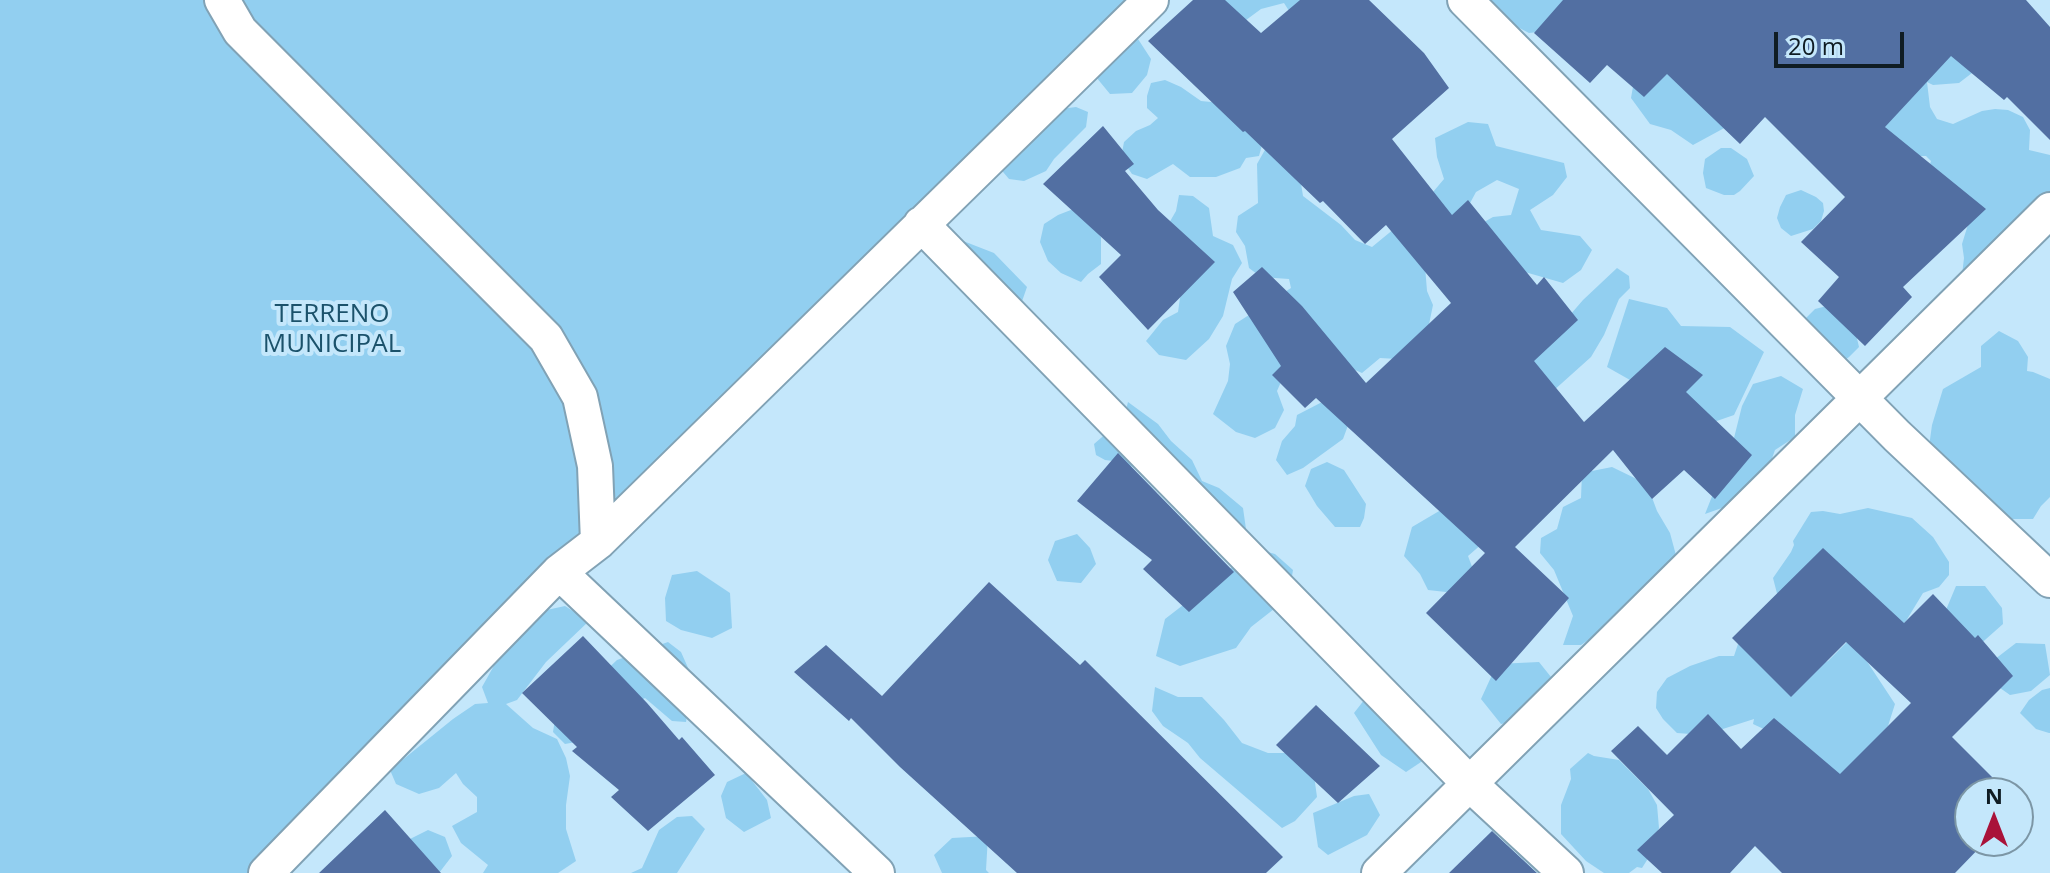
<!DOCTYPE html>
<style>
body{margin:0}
#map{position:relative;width:2050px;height:873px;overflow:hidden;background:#c4e7fb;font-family:"Open Sans",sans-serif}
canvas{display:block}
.north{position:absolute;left:1954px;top:777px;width:80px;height:80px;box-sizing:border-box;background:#c4e7fb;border:2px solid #7c96a5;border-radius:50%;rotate:0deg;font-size:22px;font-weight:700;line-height:32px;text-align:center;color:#0f1c23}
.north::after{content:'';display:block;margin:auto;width:28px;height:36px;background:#a91239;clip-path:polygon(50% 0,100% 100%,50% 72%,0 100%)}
.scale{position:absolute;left:1774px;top:32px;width:130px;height:36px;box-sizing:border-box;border:4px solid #0f1c23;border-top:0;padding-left:10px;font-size:24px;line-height:28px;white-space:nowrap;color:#0f1c23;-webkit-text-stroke:6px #c4e7fb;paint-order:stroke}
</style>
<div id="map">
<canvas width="2050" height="873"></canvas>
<div class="north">N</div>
<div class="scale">20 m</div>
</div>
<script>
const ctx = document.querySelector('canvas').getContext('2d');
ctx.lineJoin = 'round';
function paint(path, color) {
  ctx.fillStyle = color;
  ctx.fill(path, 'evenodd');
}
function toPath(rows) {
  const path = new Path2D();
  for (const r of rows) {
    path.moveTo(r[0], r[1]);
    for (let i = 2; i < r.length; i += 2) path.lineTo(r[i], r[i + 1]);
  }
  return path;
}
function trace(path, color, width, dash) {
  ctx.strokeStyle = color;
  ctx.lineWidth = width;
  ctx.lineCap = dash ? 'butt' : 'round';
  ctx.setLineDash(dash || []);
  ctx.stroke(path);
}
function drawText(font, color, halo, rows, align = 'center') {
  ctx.font = font + ' "Open Sans",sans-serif';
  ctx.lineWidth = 8;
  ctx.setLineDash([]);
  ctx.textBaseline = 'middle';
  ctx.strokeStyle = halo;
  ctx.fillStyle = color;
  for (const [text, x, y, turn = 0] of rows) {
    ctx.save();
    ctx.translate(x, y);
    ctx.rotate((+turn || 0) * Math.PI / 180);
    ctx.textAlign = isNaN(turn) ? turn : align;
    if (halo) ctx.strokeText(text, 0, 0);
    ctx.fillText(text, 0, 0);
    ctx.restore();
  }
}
const green = toPath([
 [0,0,1145,0,259,873,0,873],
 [1220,0,1312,0,1291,14,1284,3,1261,9,1242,23],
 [1478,0,1601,0,1571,28,1529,33,1508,22],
 [1813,0,1976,62,1972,73,1959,83,1933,85,1927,82,1930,107,1937,119,1953,124,1982,111,1995,109,2008,110,2023,117,2030,130,2029,150,2050,155,2050,219,1962,275,1964,258,1962,244,1970,218,1928,171,1931,161,1926,156,1917,156,1888,132],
 [1138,39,1151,59,1147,75,1132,93,1110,94,1096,77,1122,45],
 [1672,70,1728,126,1693,145,1671,130,1650,124,1631,98,1634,81],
 [1165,80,1181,87,1201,101,1221,103,1264,138,1259,156,1246,158,1240,168,1216,177,1190,177,1173,164,1147,179,1132,174,1121,158,1124,142,1136,131,1150,125,1158,118,1147,108,1147,96,1151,83],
 [1076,107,1088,112,1086,127,1054,159,1046,171,1024,181,1009,179,998,166,1061,109],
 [1468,122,1488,124,1496,146,1564,163,1567,177,1553,195,1530,210,1541,230,1580,236,1592,250,1581,270,1563,283,1511,268,1479,225,1493,217,1511,215,1519,189,1497,180,1476,192,1462,218,1437,239,1433,192,1444,179,1437,157,1435,138],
 [1266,148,1299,171,1303,196,1341,225,1355,240,1372,247,1406,219,1424,254,1427,291,1433,305,1427,334,1397,359,1380,358,1362,373,1341,364,1284,375,1277,391,1284,410,1275,428,1255,438,1236,432,1213,414,1228,381,1230,364,1226,346,1235,324,1291,288,1289,279,1261,277,1249,268,1245,246,1236,232,1238,216,1258,203,1257,164],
 [1721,148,1731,148,1747,159,1754,176,1740,191,1734,195,1724,195,1706,188,1703,173,1705,159],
 [1801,190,1816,197,1823,203,1824,211,1821,221,1813,229,1791,236,1781,228,1777,218,1780,207,1786,195],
 [1179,195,1193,196,1209,208,1213,236,1233,245,1242,263,1232,279,1223,316,1209,339,1186,360,1159,355,1146,341,1163,320,1178,312,1181,291,1165,230,1176,211],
 [1076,208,1101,237,1101,264,1088,274,1081,282,1061,273,1048,261,1040,242,1044,224,1058,215],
 [958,239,994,253,1027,287,1020,307],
 [1617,268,1629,276,1630,288,1619,299,1604,335,1591,357,1533,409,1508,368,1570,315,1583,300],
 [1629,299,1667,308,1681,326,1730,327,1764,352,1734,415,1708,424,1607,367],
 [1831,305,1852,317,1859,347,1849,357,1836,367,1800,324,1815,309],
 [1999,331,2018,341,2028,357,2027,371,2033,372,2050,379,2050,497,2041,506,2033,519,2004,519,1928,454,1932,425,1943,389,1981,367,1981,346],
 [1781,376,1803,389,1795,415,1795,437,1775,450,1764,481,1747,499,1705,514,1732,446,1742,406,1753,384],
 [1328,399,1350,420,1343,439,1303,468,1287,475,1276,460,1282,441,1295,426,1297,415],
 [1128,402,1158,424,1171,441,1192,460,1202,481,1219,488,1243,508,1246,529,1226,524,1138,469,1121,462,1105,460,1096,455,1094,444,1124,418],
 [1327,462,1344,470,1366,504,1364,518,1360,527,1335,527,1317,506,1305,486,1311,469],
 [1612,467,1647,484,1657,511,1670,533,1677,559,1603,630,1581,645,1563,645,1573,616,1554,570,1540,553,1541,538,1557,529,1563,507,1581,498,1582,473],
 [1446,507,1483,543,1468,556,1477,580,1464,594,1428,590,1420,574,1404,556,1412,527],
 [1868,508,1912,518,1933,537,1949,562,1949,575,1939,587,1923,593,1906,621,1866,660,1895,704,1888,726,1838,782,1768,731,1753,724,1754,719,1704,735,1677,733,1663,719,1656,708,1657,692,1667,678,1690,666,1719,656,1734,656,1738,644,1756,634,1816,665,1828,661,1864,625,1780,605,1773,578,1791,552,1794,545,1793,541,1811,512,1823,511,1840,514],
 [1077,534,1090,548,1096,564,1081,583,1057,581,1048,560,1055,541],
 [1264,551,1275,554,1293,570,1291,582,1274,609,1251,627,1236,648,1180,666,1156,656,1165,619,1231,568],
 [697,571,730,593,732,628,712,638,681,630,666,621,665,598,672,575],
 [1956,586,1985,586,2002,608,2003,624,1977,647,1943,617],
 [565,606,589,621,546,662,517,700,506,704,533,728,557,739,566,758,570,776,566,805,566,829,576,861,558,873,483,873,488,865,461,843,452,826,477,812,477,797,463,784,456,773,439,788,419,794,396,784,390,770,453,719,475,704,488,703,482,687,505,646,527,630,542,611],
 [668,642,681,652,693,679,686,722,672,721,645,698,630,706,576,742,565,744,553,732,555,719,617,660],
 [2016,643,2045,644,2050,675,2031,691,2010,695,1993,683,1986,666],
 [1539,662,1555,682,1527,719,1501,724,1481,699,1497,664],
 [1155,687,1178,697,1202,697,1224,720,1242,743,1268,753,1300,753,1312,761,1317,797,1295,821,1282,828,1200,758,1188,743,1163,726,1152,711],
 [2050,688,2050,733,2049,733,2036,729,2020,713,2029,700,2042,690],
 [1368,695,1411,703,1425,710,1433,728,1424,760,1406,772,1381,755,1354,713],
 [1588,753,1594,756,1619,760,1648,789,1657,805,1659,828,1654,840,1654,849,1642,868,1637,867,1629,873,1604,873,1586,861,1561,834,1561,805,1571,779,1570,769],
 [746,773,767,800,771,818,744,832,726,818,721,796,727,782],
 [1369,794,1380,815,1367,835,1328,855,1318,847,1313,813,1354,796],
 [692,816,705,829,677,873,631,873,642,868,659,830,677,817],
 [428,830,445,837,452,856,439,873,378,873,404,842],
 [988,836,986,870,989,873,942,873,934,855,952,838]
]);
const building = toPath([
 [1193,0,1225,0,1261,33,1300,0,1369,0,1424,53,1449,88,1392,139,1452,215,1468,200,1537,285,1544,277,1578,320,1534,361,1584,422,1665,347,1703,375,1686,392,1752,455,1715,499,1684,470,1652,499,1613,450,1515,547,1569,598,1496,681,1426,613,1485,553,1316,398,1305,408,1272,375,1281,366,1233,292,1262,267,1302,306,1366,383,1451,303,1386,225,1365,244,1323,201,1320,203,1245,131,1243,132,1148,41],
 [1563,0,2026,0,2050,27,2050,140,2007,97,2004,100,1951,56,1885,127,1986,209,1903,287,1912,297,1865,346,1818,301,1839,277,1801,242,1845,197,1765,117,1740,144,1667,74,1644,97,1607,65,1590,83,1534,33],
 [1103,126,1134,164,1125,171,1158,210,1215,262,1148,330,1099,277,1121,255,1043,184],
 [1118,453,1234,572,1189,612,1143,569,1152,560,1077,501],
 [1823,548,1904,623,1933,594,1975,638,1978,635,2013,676,1952,737,2008,793,1970,793,1970,841,1986,841,1955,873,1782,873,1755,846,1730,873,1662,873,1637,850,1674,815,1611,751,1638,726,1667,755,1708,714,1741,749,1774,718,1840,774,1911,703,1846,642,1791,697,1732,638],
 [989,582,1080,665,1085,660,1283,857,1266,873,1017,873,900,767,851,718,849,721,794,672,826,645,882,696],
 [583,636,647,703,679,740,682,737,715,775,648,831,611,797,619,790,572,751,577,747,522,693],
 [1316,705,1380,766,1338,803,1276,745],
 [385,810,441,873,319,873],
 [1492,831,1537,873,1449,873]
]);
const minor = toPath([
 [222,0,240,31,546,338,580,397,595,466,598,542],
 [1465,0,1897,436,2050,580],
 [921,224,1470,784,1566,873],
 [559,572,877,873],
 [266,873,559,572,598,542,1151,0],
 [1379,873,2050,210]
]);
const parkNames = [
 ["TERRENO",332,315],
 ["MUNICIPAL",332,345]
];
paint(green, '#92cff0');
paint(building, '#526fa2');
trace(minor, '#81a2b5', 38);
trace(minor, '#fff', 34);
drawText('26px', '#1b526b', '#c4e7fb', parkNames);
</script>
